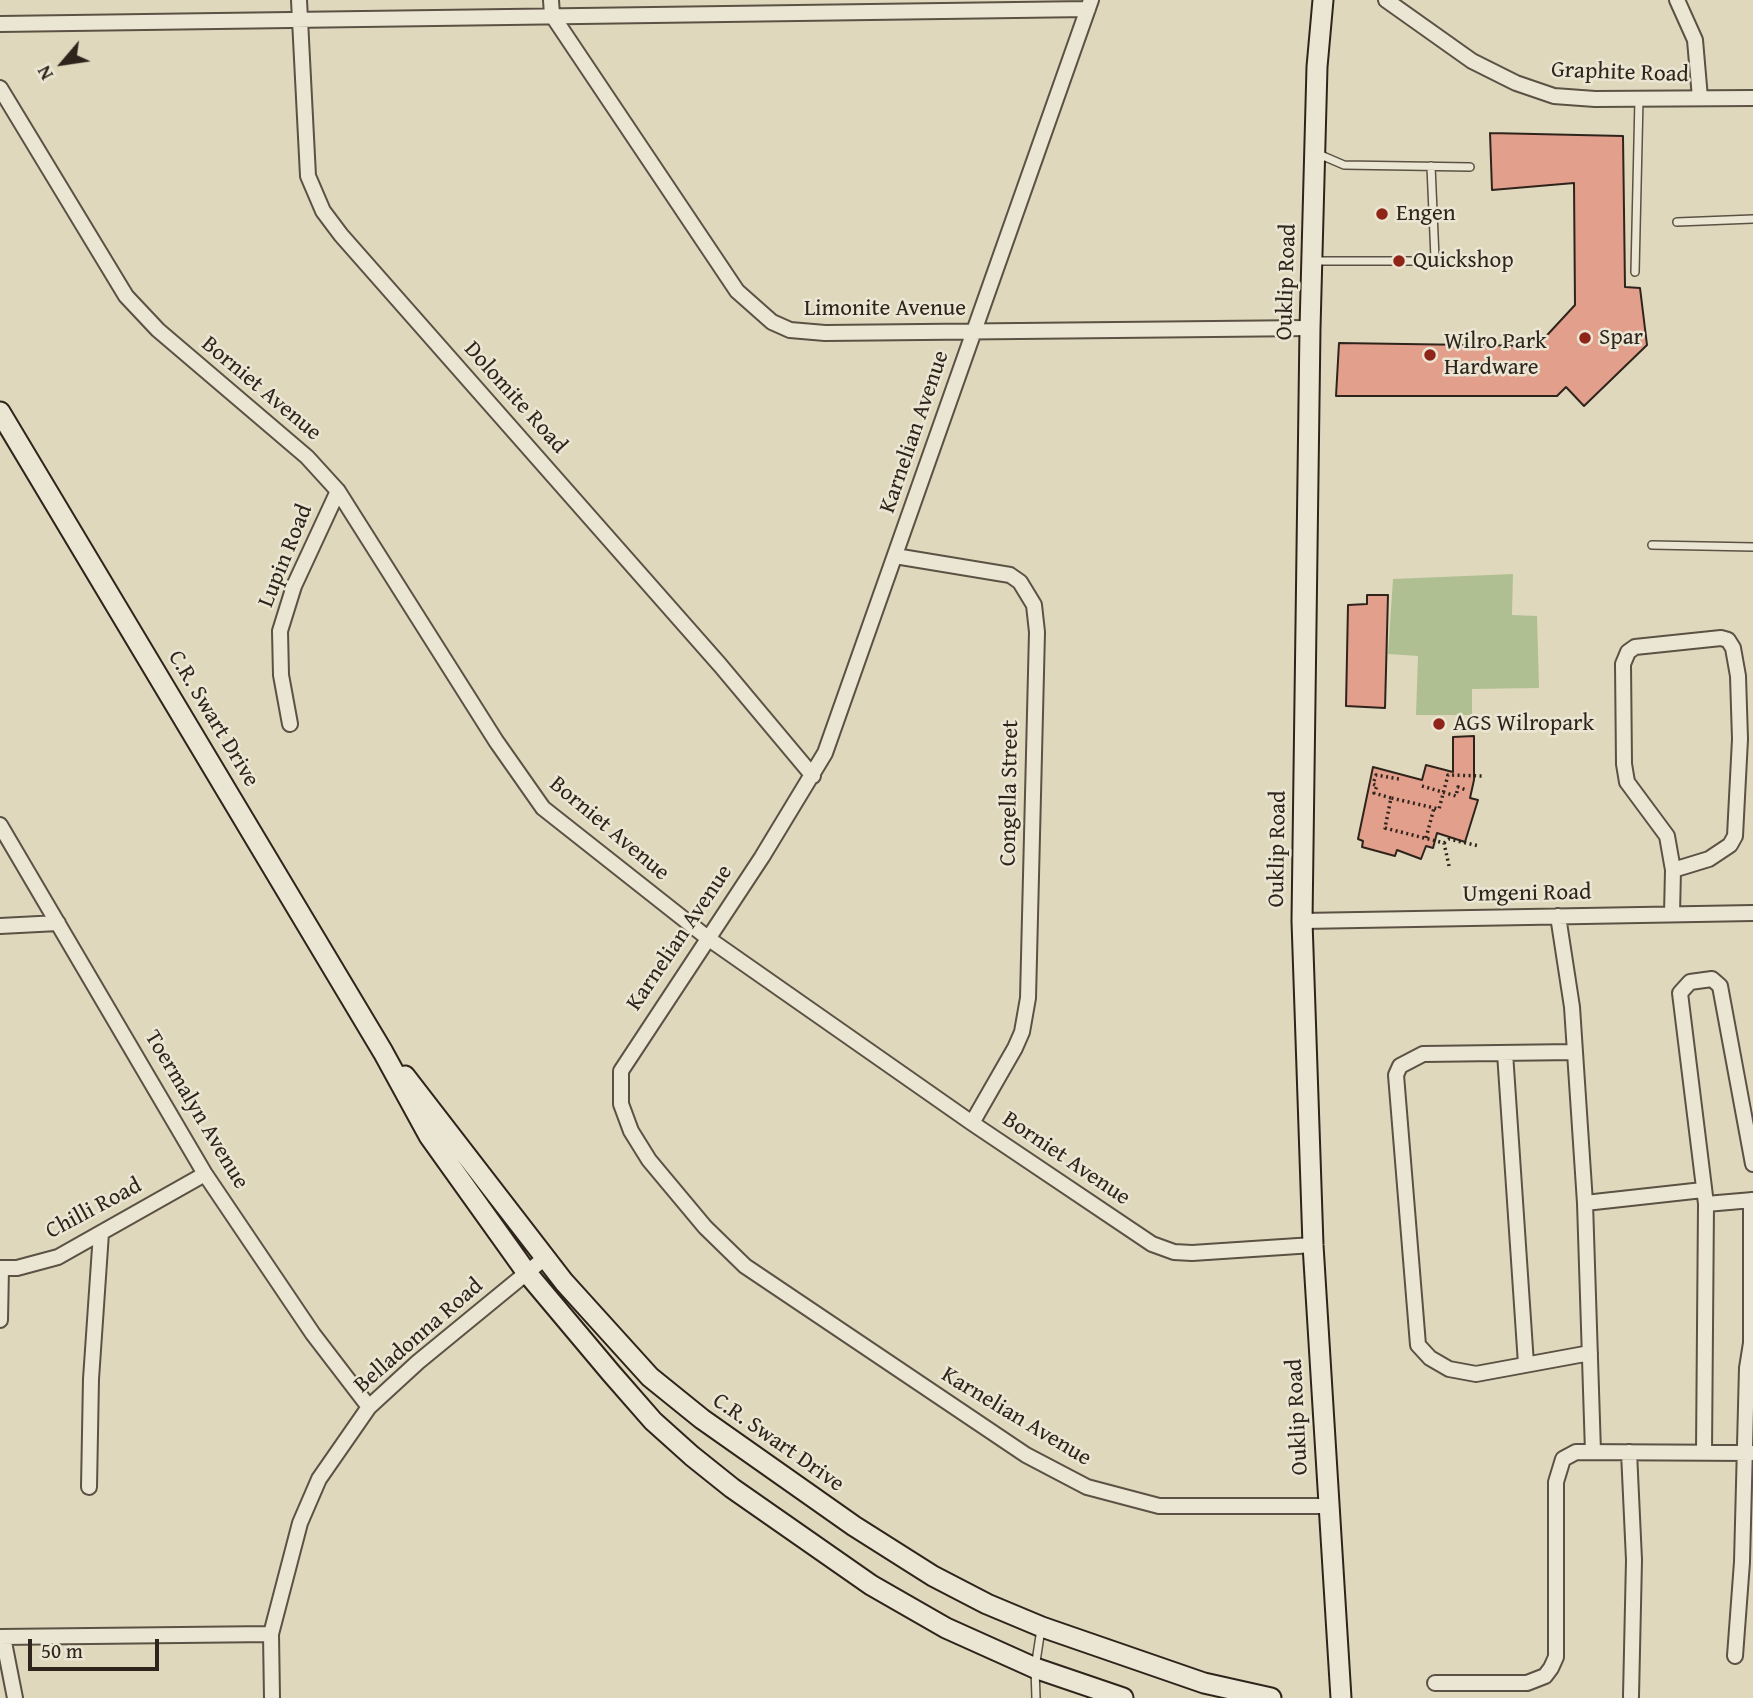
<!DOCTYPE html>
<style>
body{margin:0}
#map{position:relative;width:1753px;height:1698px;overflow:hidden;background:#e0d8bc;font-family:"Gentium Book Plus",serif}
canvas{display:block}
.north{position:absolute;left:28px;top:28px;width:70px;height:70px;-webkit-text-stroke:5px #ebe6d3;paint-order:stroke;rotate:241deg;font-size:19px;font-weight:700;line-height:28px;text-align:center;color:#2f241c}
.north::after{content:'';display:block;margin:auto;width:24px;height:32px;background:#2f241c;clip-path:polygon(50% 0,100% 100%,50% 72%,0 100%)}
.scale{position:absolute;left:28px;top:1639px;width:131px;height:32px;box-sizing:border-box;border:4px solid #2f241c;border-top:0;padding-left:9px;font-size:21px;line-height:24px;white-space:nowrap;color:#2f241c;-webkit-text-stroke:5px #ebe6d3;paint-order:stroke}
</style>
<div id="map">
<canvas width="1753" height="1698"></canvas>
<div class="north">N</div>
<div class="scale">50 m</div>
</div>
<script>
const ctx = document.querySelector('canvas').getContext('2d');
ctx.lineJoin = 'round';
function paint(path, color) {
  ctx.fillStyle = color;
  ctx.fill(path, 'evenodd');
}
function toPath(rows) {
  const path = new Path2D();
  for (const r of rows) {
    path.moveTo(r[0], r[1]);
    for (let i = 2; i < r.length; i += 2) path.lineTo(r[i], r[i + 1]);
  }
  return path;
}
function trace(path, color, width, dash) {
  ctx.strokeStyle = color;
  ctx.lineWidth = width;
  ctx.lineCap = dash ? 'butt' : 'round';
  ctx.setLineDash(dash || []);
  ctx.stroke(path);
}
function drawText(font, color, halo, rows, align = 'center') {
  ctx.font = font + ' "Gentium Book Plus",serif';
  ctx.lineWidth = 5;
  ctx.setLineDash([]);
  ctx.textBaseline = 'middle';
  ctx.strokeStyle = halo;
  ctx.fillStyle = color;
  for (const [text, x, y, turn = 0] of rows) {
    ctx.save();
    ctx.translate(x, y);
    ctx.rotate((+turn || 0) * Math.PI / 180);
    ctx.textAlign = isNaN(turn) ? turn : align;
    if (halo) ctx.strokeText(text, 0, 0);
    ctx.fillText(text, 0, 0);
    ctx.restore();
  }
}
const green = toPath([
 [1513,574,1512,615,1537,616,1539,688,1472,689,1472,715,1416,715,1418,656,1388,654,1393,579]
]);
const building = toPath([
 [1490,133,1623,136,1625,287,1640,288,1647,345,1584,406,1566,387,1557,396,1336,396,1339,343,1537,346,1575,305,1574,183,1492,190,1490,133],
 [1367,595,1388,595,1385,708,1346,706,1348,605,1367,604,1367,595],
 [1474,736,1474,780,1470,798,1478,800,1465,842,1437,833,1433,848,1426,846,1421,859,1397,850,1395,856,1362,847,1363,841,1358,839,1373,767,1422,780,1426,765,1453,772,1453,737,1474,736]
]);
const path = toPath([
 [1422,786,1456,796,1458,787,1466,790],
 [1391,798,1374,793,1377,786,1373,784,1376,775,1399,779],
 [1426,838,1434,808],
 [1444,843,1449,839,1479,846],
 [1449,866,1444,843,1385,828,1391,798,1439,809,1448,775,1482,776]
]);
const lane = toPath([
 [1316,153,1344,165,1470,167],
 [1677,222,1753,219],
 [1313,261,1428,261,1435,258,1431,166],
 [1635,272,1639,99],
 [1652,545,1753,547],
 [1036,1698,1035,1668,1041,1629]
]);
const street = toPath([
 [299,0,308,176,323,211,341,235,720,665,813,776],
 [551,0,552,15,737,291,772,322,790,330,825,333,1310,328],
 [1091,0,825,753,762,857,621,1071,621,1104,631,1131,649,1160,705,1227,745,1266,1026,1455,1087,1487,1159,1506,1328,1506],
 [1386,0,1472,61,1516,83,1554,96,1595,99,1753,98],
 [1677,0,1695,40,1700,98],
 [0,24,1088,9],
 [0,88,126,296,158,330,307,457,338,491,496,741,543,808,709,939,972,1123,1152,1244,1174,1252,1192,1253,1313,1245],
 [895,556,1010,575,1020,582,1034,605,1037,632,1028,998,1022,1032,1015,1048,972,1123],
 [290,724,281,675,280,631,294,586,338,491],
 [0,825,205,1174,313,1334,369,1407],
 [1672,914,1673,870,1667,836,1627,782,1624,764,1623,664,1628,652,1635,647,1721,638,1728,640,1733,648,1738,676,1740,739,1735,836,1730,845,1709,859,1673,870],
 [1558,916,1572,1007,1585,1203,1593,1452],
 [1302,921,1753,913],
 [0,926,58,923],
 [1574,1052,1423,1054,1400,1066,1396,1075,1418,1345,1430,1358,1449,1369,1476,1374,1590,1353],
 [1505,1053,1526,1364],
 [1585,1203,1703,1190],
 [1706,1204,1753,1200],
 [0,1268,17,1268,58,1257,205,1174],
 [0,1320,1,1268],
 [1629,1452,1634,1560,1631,1696],
 [1704,1452,1706,1204,1680,993,1690,982,1712,979,1720,986,1753,1164],
 [89,1487,91,1379,101,1233],
 [0,1637,271,1634],
 [3,1637,15,1698],
 [1735,1656,1742,1562,1747,1368,1751,1343,1751,1200],
 [1435,1683,1527,1683,1545,1676,1551,1668,1556,1657,1556,1482,1563,1459,1576,1452,1753,1453],
 [272,1698,271,1634,300,1523,319,1479,369,1407,418,1362,546,1257]
]);
const secondary = toPath([
 [1323,0,1317,67,1310,328,1302,921,1313,1245,1341,1698],
 [0,412,383,1052,429,1136,527,1273,611,1373,653,1421,692,1456,732,1488,871,1585,946,1628,1035,1668,1123,1698],
 [405,1076,564,1282,650,1377,702,1419,854,1526,933,1576,987,1604,1042,1627,1204,1683,1271,1698]
]);
const markers = [
 [1382,214,7,"#8f2418"],
 [1399,261,7,"#8f2418"],
 [1585,338,7,"#8f2418"],
 [1430,355,7,"#8f2418"],
 [1439,724,7,"#8f2418"]
];
const streetNames = [
 ["Graphite Road",1620,73,2],
 ["Ouklip Road",1287,282,-88],
 ["Limonite Avenue",885,309],
 ["Borniet Avenue",261,389,40],
 ["Dolomite Road",515,398,48],
 ["Karnelian Avenue",915,432,-71],
 ["Lupin Road",286,556,-68],
 ["C.R. Swart Drive",213,719,59],
 ["Congella Street",1010,793,-89],
 ["Borniet Avenue",609,829,40],
 ["Ouklip Road",1278,849,-89],
 ["Umgeni Road",1527,894,-1],
 ["Karnelian Avenue",680,938,-56],
 ["Toermalyn Avenue",196,1110,59],
 ["Borniet Avenue",1066,1159,34],
 ["Chilli Road",94,1209,-28],
 ["Belladonna Road",419,1336,-41],
 ["Karnelian Avenue",1016,1417,31],
 ["Ouklip Road",1298,1417,-93],
 ["C.R. Swart Drive",778,1443,35]
];
const poiNames = [
 ["Engen",1396,214],
 ["Quickshop",1413,261],
 ["Spar",1599,338],
 ["Wilro Park",1444,342],
 ["Hardware",1444,368],
 ["AGS Wilropark",1453,724]
];
paint(green, '#b0bf92');
paint(building, '#e29f8c');
trace(building, '#2f241c', 2);
trace(lane, '#5b5144', 10);
trace(street, '#5b5144', 18);
trace(secondary, '#2f241c', 23);
trace(path, '#2f241c', 3.5, [2, 3.5]);
trace(lane, '#ebe6d3', 7);
trace(street, '#ebe6d3', 14);
trace(secondary, '#ebe6d3', 19);
for (const [x, y, r, color] of markers) {
  const dot = new Path2D();
  dot.arc(x, y, r, 0, 2 * Math.PI);
  ctx.fillStyle = color;
  ctx.fill(dot);
  trace(dot, '#ebe6d3', 2.5);
}
drawText('23px', '#2f241c', '#ebe6d3', streetNames);
drawText('23px', '#2f241c', '#ebe6d3', poiNames, 'left');
</script>
